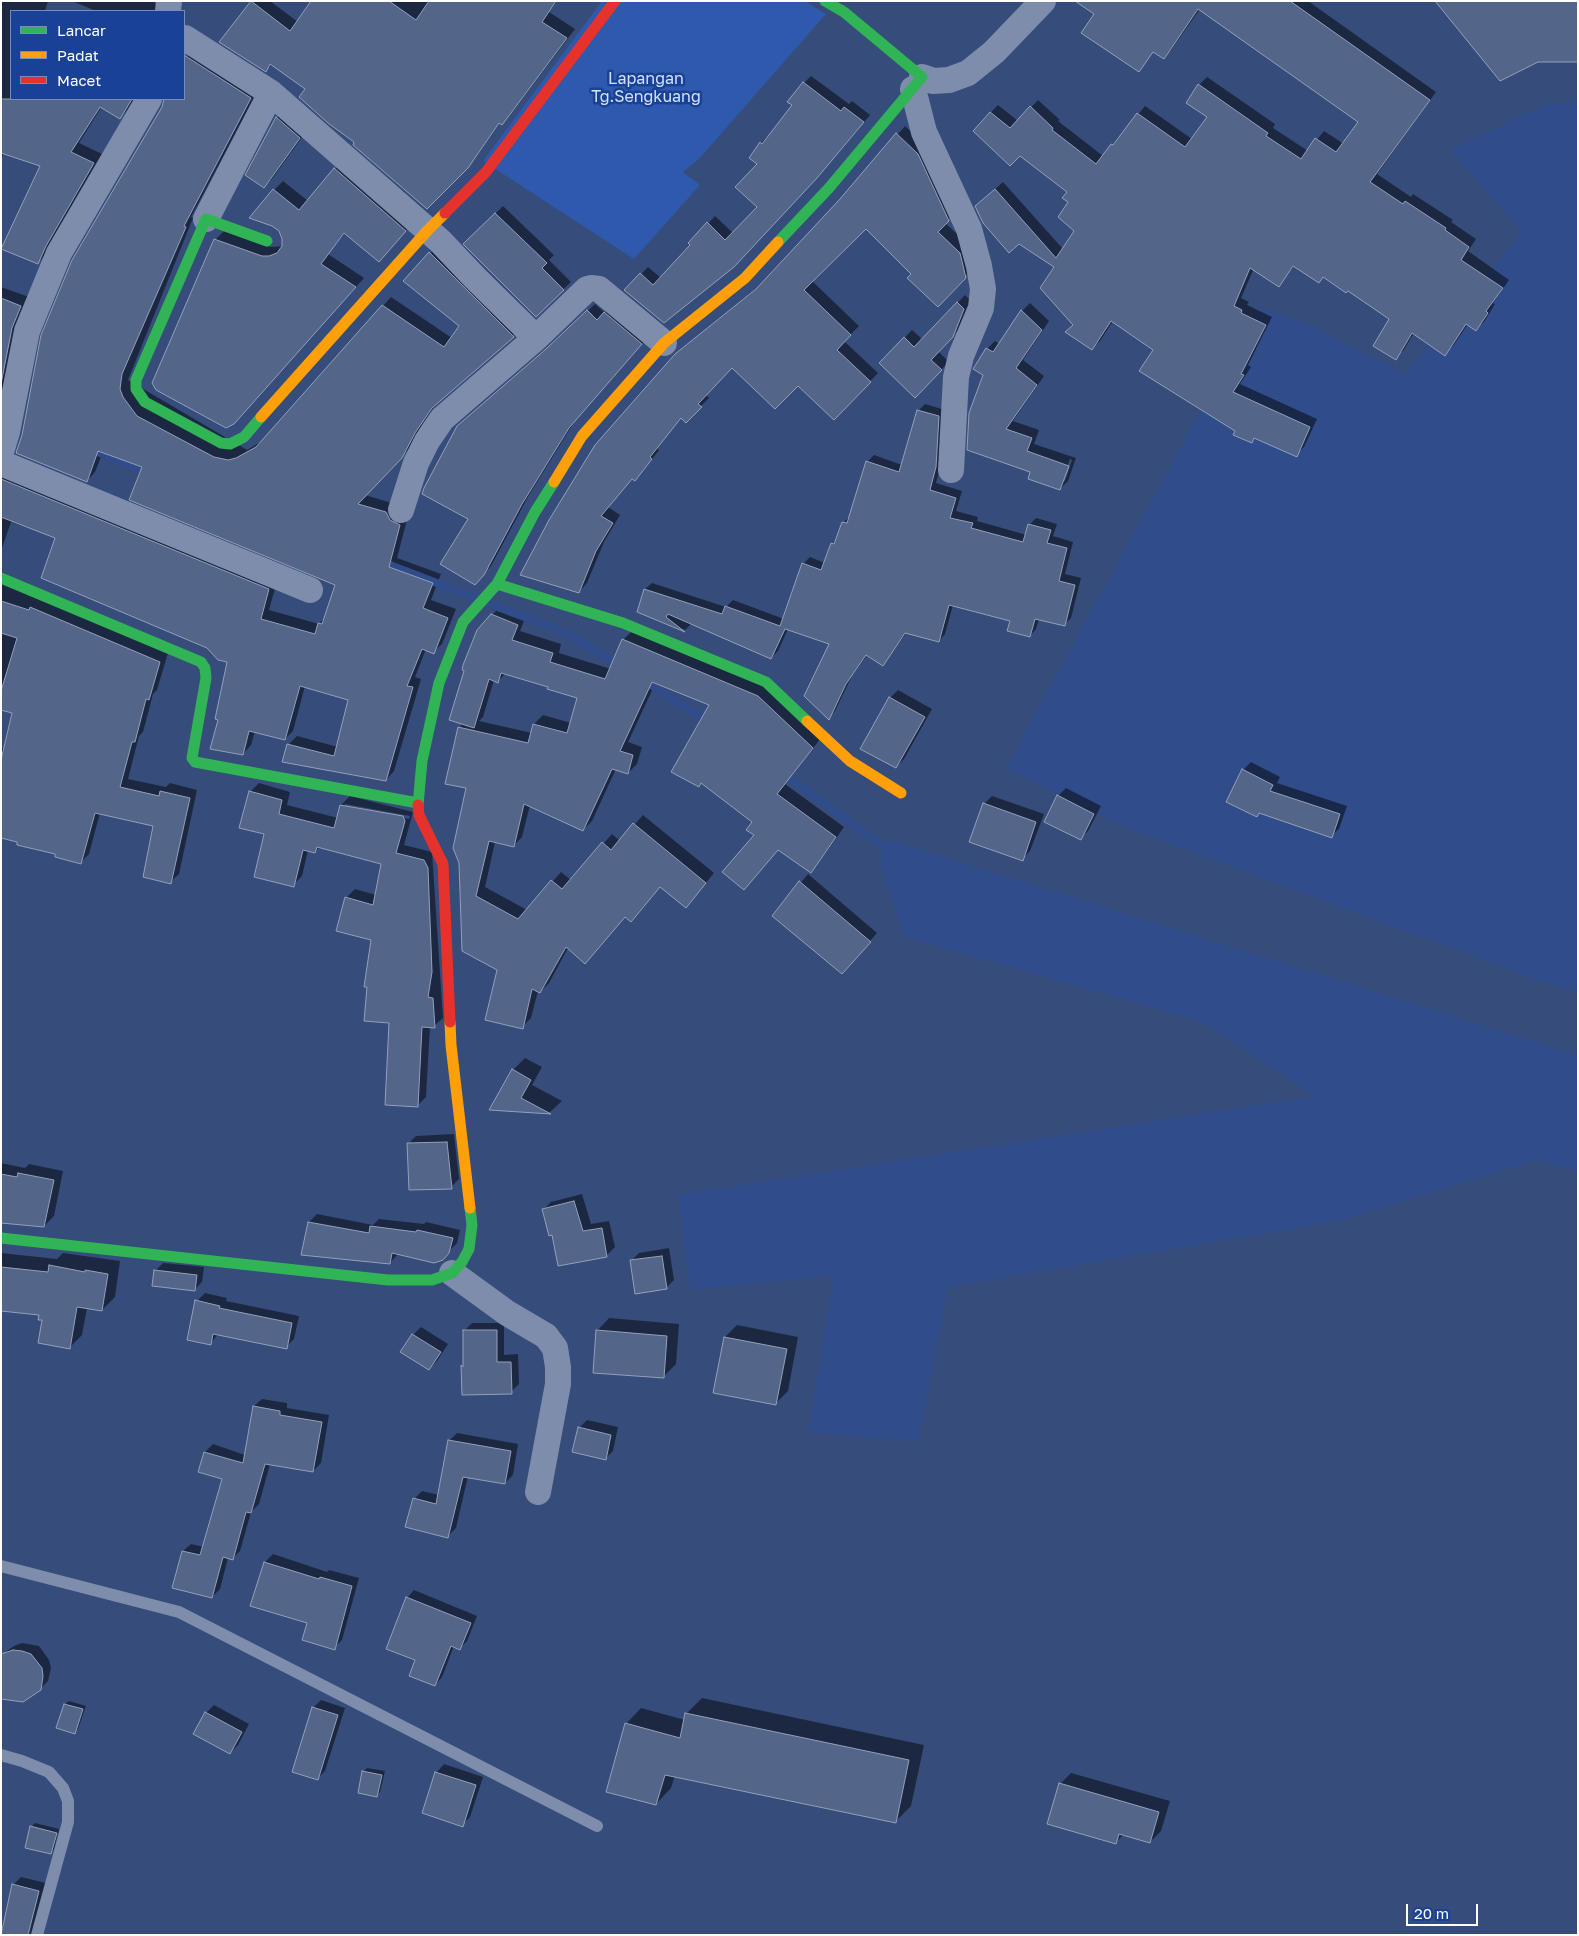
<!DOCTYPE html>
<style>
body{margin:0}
#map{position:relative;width:1579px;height:1936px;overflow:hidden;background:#364c7a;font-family:"Golos Text",sans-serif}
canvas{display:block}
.frame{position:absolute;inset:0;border:2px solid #fff;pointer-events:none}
.legend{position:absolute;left:10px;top:10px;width:175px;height:90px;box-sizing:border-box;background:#194297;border:1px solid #758ec1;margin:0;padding:6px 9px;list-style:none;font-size:15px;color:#fff}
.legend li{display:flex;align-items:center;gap:10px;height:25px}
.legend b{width:25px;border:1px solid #758ec1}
.scale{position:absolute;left:1406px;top:1904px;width:72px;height:22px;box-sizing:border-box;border:2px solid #fff;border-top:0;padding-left:6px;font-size:15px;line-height:18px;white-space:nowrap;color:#fff;-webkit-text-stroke:4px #194297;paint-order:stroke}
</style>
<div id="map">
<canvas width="1579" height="1936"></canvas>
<div class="frame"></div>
<ul class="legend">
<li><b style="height:6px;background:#30b455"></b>Lancar</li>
<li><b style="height:6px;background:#ff9f0a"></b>Padat</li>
<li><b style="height:6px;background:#e5322d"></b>Macet</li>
</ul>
<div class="scale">20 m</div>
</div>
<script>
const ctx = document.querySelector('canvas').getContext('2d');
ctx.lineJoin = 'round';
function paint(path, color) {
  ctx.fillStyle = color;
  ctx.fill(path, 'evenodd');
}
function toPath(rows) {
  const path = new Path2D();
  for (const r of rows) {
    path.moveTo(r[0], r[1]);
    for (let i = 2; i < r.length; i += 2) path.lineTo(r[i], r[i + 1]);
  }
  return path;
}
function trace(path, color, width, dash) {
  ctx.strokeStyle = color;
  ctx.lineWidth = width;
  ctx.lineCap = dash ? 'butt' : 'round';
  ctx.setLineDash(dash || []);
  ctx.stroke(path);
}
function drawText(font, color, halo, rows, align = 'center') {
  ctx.font = font + ' "Golos Text",sans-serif';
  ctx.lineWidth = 5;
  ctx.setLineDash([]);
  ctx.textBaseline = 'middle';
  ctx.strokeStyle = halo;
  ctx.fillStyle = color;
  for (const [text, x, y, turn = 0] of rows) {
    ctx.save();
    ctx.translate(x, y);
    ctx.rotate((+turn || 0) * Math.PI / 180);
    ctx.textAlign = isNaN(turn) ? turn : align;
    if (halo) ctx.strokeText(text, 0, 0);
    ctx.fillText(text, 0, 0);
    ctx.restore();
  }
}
const green = toPath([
 [602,1,805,1,826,14,699,159,683,172,700,185,634,259,483,161]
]);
const water = toPath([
 [1578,103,1578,992,1548,984,1122,826,1006,768,1258,306,1310,325,1405,374,1522,232,1450,150,1547,104],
 [886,839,1578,1055,1578,1172,1537,1160,1336,1222,948,1287,919,1441,809,1433,833,1276,690,1290,678,1195,1315,1096,1205,1023,904,937,880,861]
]);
const shadow = toPath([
 [1,1,48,1,45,11,11,11,11,99,19,99,1,161],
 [72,1,153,1,165,11,96,11],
 [253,1,270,1,298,22,313,1,557,1,549,12,575,29,510,115,502,123,500,122,476,157,427,208,356,142,306,89,272,64,266,70,221,42],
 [1090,1,1308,1,1436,92,1377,174,1411,197,1413,194,1453,220,1451,222,1476,239,1468,251,1509,280,1493,303,1495,304,1484,322,1476,329,1468,324,1453,346,1445,354,1414,333,1403,351,1395,358,1390,319,1348,290,1324,276,1294,266,1279,285,1254,268,1241,298,1249,302,1247,305,1272,317,1248,365,1251,367,1240,384,1317,419,1304,447,1296,455,1256,437,1251,442,1237,431,1155,349,1113,321,1100,341,1092,348,1075,324,1055,267,984,199,1003,182,1063,249,1076,230,1069,192,990,113,998,105,1018,121,1038,100,1060,120,1058,121,1103,156,1145,106,1192,139,1208,116,1199,85,1207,77,1275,124,1273,128,1308,151,1324,131,1344,144,1360,122,1200,9,1171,50,1163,58,1154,51,1139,70,1096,14],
 [194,48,259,89,191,217,193,218,128,380,247,450,264,440,391,297,452,338,460,326,405,281,439,244,521,328,438,401,423,423,410,448,365,495,395,504,408,516,397,558,441,574,431,600,456,609,442,644,433,652,426,649,415,677,421,679,394,771,386,780,288,745,297,736,338,747,350,699,305,686,293,731,285,739,255,731,251,745,243,754,219,719,228,661,57,537,11,522,1,551,1,467,277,581,269,610,319,624,326,616,336,585,144,466,103,452,95,472,87,481,163,107,165,99,184,99,184,60],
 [811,76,849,104,852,101,870,115,824,169,664,322,626,290,648,267,661,278,692,245,690,243,715,216,733,233,759,207,758,164,761,143,768,136,769,137,794,105,804,83],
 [41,99,134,99,128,109,120,118,102,106,79,143,102,154,46,254,38,263,42,165,6,153],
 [284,110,307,130,272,179,264,187,277,118],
 [905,126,926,146,956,211,945,223,968,244,973,268,938,305,913,274,866,227,812,281,859,326,844,341,878,373,834,418,798,384,732,367,706,395,709,398,686,421,682,417,657,448,659,450,643,471,635,479,632,478,608,507,620,515,604,542,587,583,579,592,521,574,685,346,764,282,841,199],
 [343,160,414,221,388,251,345,233,328,254,364,278,234,423,153,383,216,239,225,230,271,247,283,246,284,239,274,190,283,181,308,201],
 [503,206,554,255,549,260,571,282,536,315,465,244],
 [1,287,29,297,1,415],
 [965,295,971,301,960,328,938,351,949,362,915,396,880,363,912,330,923,340],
 [1030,303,1049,321,1023,360,1044,376,1013,421,1039,430,1034,444,1076,458,1068,481,1060,489,1032,472,968,449,984,375,987,349,995,341,1000,344,1022,311],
 [1070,459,1072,460,1065,481,1062,481],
 [595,304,605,313,612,306,649,336,576,419,529,495,491,566,482,576,470,518,555,342],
 [925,404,945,410,942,460,936,483,962,491,956,511,978,517,977,521,1027,535,1029,525,1036,518,1057,524,1053,536,1073,542,1065,574,1081,578,1071,618,1064,625,1039,619,1036,629,1030,636,1011,620,953,605,945,634,939,641,907,632,883,664,868,654,852,676,835,711,829,718,831,643,788,629,778,651,771,658,692,623,685,630,638,611,645,589,652,583,726,607,733,600,784,619,803,564,810,557,825,563,832,544,838,538,844,522,850,516,867,462,874,455,902,465,918,411],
 [1,582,168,653,157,690,153,694,143,732,139,736,128,779,166,787,170,783,197,790,179,874,170,882,154,825,100,813,89,854,81,862,19,841,1,837,1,748,5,749,14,712,1,709],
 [501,606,526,616,520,631,561,644,559,653,611,669,623,640,632,631,767,687,821,738,785,784,844,827,819,862,810,871,779,849,753,879,755,835,754,822,702,782,699,786,710,704,656,682,628,742,642,747,637,764,628,773,616,769,592,821,583,830,530,805,522,837,513,846,495,842,485,887,527,910,561,872,571,880,612,834,620,841,643,815,714,873,686,907,661,886,640,911,626,916,594,953,568,948,549,983,540,992,538,991,531,1018,522,1027,498,969,464,950,468,787,459,728,463,723,492,615],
 [506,673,549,686,578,698,571,723,543,715,534,724,532,733,479,721,483,717,494,680,498,681],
 [898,690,932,709,904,759,896,767,890,698],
 [1251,762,1280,777,1277,783,1347,806,1339,829,1331,836,1260,812,1243,770],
 [259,783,290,792,287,805,338,818,341,805,350,796,413,812,404,845,432,852,443,1018,434,1026,430,1026,426,1097,418,1105,390,1022,372,939,346,898,355,889,376,895,383,863,320,847,315,851,308,850,302,876,293,885,266,833,250,792],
 [345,804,410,816,409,819,345,807],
 [1066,788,1101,806,1088,831,1080,839,1058,796],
 [992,796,1044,814,1030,851,1022,859,984,804],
 [808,874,877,933,850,964,773,916],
 [525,1058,542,1067,532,1085,562,1101,550,1112,491,1109,513,1070],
 [454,1134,459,1179,451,1187,408,1144,416,1136],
 [1,1163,25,1168,29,1164,63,1171,54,1216,44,1226,1,1221],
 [582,1194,591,1224,609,1221,615,1247,607,1255,559,1264,553,1233,543,1210,551,1202],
 [317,1214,373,1225,379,1219,424,1224,426,1222,460,1230,457,1243,442,1258,398,1254,390,1263,309,1222],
 [669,1248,674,1280,666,1288,631,1261,639,1253],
 [1,1253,57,1259,63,1253,120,1261,115,1297,102,1310,87,1308,82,1335,69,1348,41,1314,1,1309],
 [163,1263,204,1267,202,1282,194,1290,155,1271],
 [205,1293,227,1298,226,1301,299,1316,294,1339,286,1347,219,1333,210,1344,197,1301],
 [609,1318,679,1324,676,1364,663,1377,597,1331],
 [472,1323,504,1323,504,1355,518,1354,519,1384,511,1392,463,1394,462,1366,464,1364,464,1331],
 [737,1325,798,1337,788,1391,776,1403,725,1337],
 [421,1327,448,1344,437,1361,429,1369,413,1335],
 [262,1399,287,1403,287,1408,329,1415,321,1463,313,1471,270,1464,259,1504,251,1512,240,1551,232,1559,228,1558,220,1589,212,1597,183,1551,191,1544,204,1547,224,1478,200,1472,205,1452,213,1444,245,1455,254,1406],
 [587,1420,618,1427,613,1451,605,1459,579,1428],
 [457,1433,518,1444,513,1475,505,1483,468,1476,456,1528,448,1536,414,1499,422,1491,439,1495,449,1441],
 [273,1554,327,1572,329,1570,359,1578,342,1640,334,1648,308,1622,265,1562],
 [414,1590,477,1616,467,1641,460,1648,454,1646,442,1677,435,1685,417,1659,407,1598],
 [22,1643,39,1646,49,1660,51,1668,48,1681,40,1689,1,1655,14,1646],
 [702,1698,924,1745,911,1806,895,1822,675,1775,671,1788,656,1804,626,1724,641,1708,685,1720,686,1714],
 [321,1700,345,1708,325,1771,317,1779,313,1708],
 [69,1701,86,1706,78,1729,75,1732,65,1704],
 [214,1705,249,1724,238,1745,230,1753,206,1713],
 [444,1764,483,1777,470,1817,462,1825,423,1812,437,1772],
 [367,1768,385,1771,380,1792,377,1795,363,1772],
 [1071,1773,1170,1801,1161,1831,1150,1842,1124,1834,1116,1842,1060,1784],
 [35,1823,59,1829,54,1849,50,1853,31,1827],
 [21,1877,46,1883,34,1935,1,1935,13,1885]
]);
const stream = toPath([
 [90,449,149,472],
 [382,562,476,598],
 [487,603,567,633,620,666],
 [643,680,709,722],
 [782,773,884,847]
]);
const building = toPath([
 [251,1,290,31,311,1,389,1,416,20,429,1,556,1,542,22,567,38,502,125,499,123,468,168,427,209,353,145,354,142,328,123,299,97,305,89,270,64,266,72,219,42,251,1],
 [1075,1,1290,1,1430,100,1370,182,1403,204,1405,201,1446,228,1445,230,1469,247,1461,260,1503,288,1486,311,1488,313,1476,331,1466,324,1445,356,1412,333,1396,360,1373,346,1389,319,1348,291,1346,293,1323,277,1319,283,1293,266,1279,287,1250,268,1234,306,1242,310,1241,313,1266,325,1241,374,1244,375,1233,392,1310,427,1297,457,1254,438,1252,443,1233,435,1235,431,1139,371,1153,350,1111,321,1092,350,1065,332,1073,325,1040,288,1054,267,1019,244,1009,253,983,223,975,206,995,189,1056,258,1074,231,1058,217,1068,202,1062,198,1067,192,1020,156,1010,166,973,131,990,112,1010,128,1030,106,1053,128,1052,130,1096,164,1111,144,1113,145,1137,113,1185,147,1207,117,1186,103,1198,84,1268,133,1266,136,1301,159,1315,138,1336,152,1358,122,1198,9,1164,59,1153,52,1139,72,1081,33,1094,14,1075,1],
 [1435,1,1578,1,1578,62,1538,62,1500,81,1435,1],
 [184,55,251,98,184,226,186,227,122,374,120,389,123,397,137,416,214,457,228,460,236,458,256,447,382,305,444,347,459,326,403,281,429,252,514,337,432,408,415,433,402,458,358,504,386,512,390,520,400,525,389,567,433,583,423,608,448,618,434,654,422,649,407,686,413,687,386,781,282,762,287,744,334,756,348,700,300,686,285,740,249,731,243,755,210,749,218,720,215,719,227,662,218,660,207,648,41,578,55,538,1,517,1,479,269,589,261,619,315,634,318,623,322,624,335,585,129,500,142,467,98,451,87,482,16,453,22,435,41,335,72,260,162,107,164,99,184,99,184,55],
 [803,82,841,111,844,107,864,122,817,178,734,267,664,323,624,290,640,273,653,285,690,245,688,243,707,222,725,240,757,207,735,187,757,164,749,158,760,142,762,144,792,105,787,102,803,82],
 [1,99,132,99,120,119,100,107,71,152,94,163,46,246,38,264,1,249,40,166,1,153,1,99],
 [276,117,300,138,264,188,245,175,276,117],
 [896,133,918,154,949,221,938,232,960,253,966,278,938,307,907,278,911,274,866,229,804,290,851,335,837,350,871,382,834,420,798,386,775,409,732,368,698,404,702,407,686,423,681,418,650,457,652,459,635,481,632,479,601,516,613,523,596,551,579,593,520,575,549,520,595,445,675,354,756,289,840,199,896,133],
 [334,168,406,231,379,262,344,233,321,264,356,287,234,424,226,428,156,390,152,383,214,239,262,256,269,256,277,253,282,246,282,239,279,231,272,226,249,218,273,189,299,210,334,168],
 [495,213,547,263,542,268,564,290,536,317,463,244,495,213],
 [1,298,21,306,12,328,1,384,1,298],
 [957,302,964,309,953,337,931,360,942,370,915,398,879,363,904,337,914,347,957,302],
 [587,310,597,320,604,312,642,344,569,428,522,504,484,575,475,585,440,564,468,519,422,494,424,488,457,426,546,349,587,310],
 [1021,310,1042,330,1016,368,1037,385,1006,429,1032,438,1027,451,1069,466,1060,490,1028,479,1030,472,967,450,969,413,983,375,973,369,986,348,993,352,1021,310],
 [917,410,939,416,936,467,930,490,956,498,950,518,973,523,971,528,1023,542,1028,524,1051,530,1047,543,1067,548,1059,581,1075,585,1065,626,1035,619,1030,637,1007,631,1010,621,949,605,939,642,905,633,883,666,866,655,846,684,829,720,804,696,829,644,785,629,771,659,668,614,666,617,685,632,637,612,644,589,722,614,725,606,780,626,802,563,821,570,831,543,834,544,842,522,847,523,866,461,899,472,917,410],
 [1,601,29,610,30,607,160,662,149,700,146,699,135,742,132,742,120,787,159,796,160,791,190,798,171,884,143,877,153,826,95,813,81,864,55,857,55,854,17,845,17,842,1,838,1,760,12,713,1,710,1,691,17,638,1,633,1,601],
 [491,614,518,625,512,640,553,653,550,662,605,679,622,639,758,696,813,748,777,794,836,837,811,873,778,850,744,890,722,872,754,835,746,830,752,822,701,783,699,787,671,772,709,705,652,682,620,751,633,755,628,774,612,769,583,831,524,804,514,847,489,841,476,896,518,919,551,880,562,889,602,842,611,850,633,823,706,883,686,908,660,887,631,922,625,917,585,964,566,947,540,993,532,989,523,1029,485,1020,497,970,462,951,459,863,453,848,466,788,445,784,458,727,528,743,533,724,567,733,577,698,547,689,548,687,501,673,498,683,489,679,474,728,449,720,464,671,462,670,463,665,477,630,491,614],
 [889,697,925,717,896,768,860,749,889,697],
 [1242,769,1273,785,1270,791,1340,814,1332,838,1259,813,1257,817,1226,802,1242,769],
 [249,791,282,800,279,814,334,828,340,805,403,816,405,821,396,853,424,860,428,868,432,972,428,997,433,998,435,1028,422,1027,418,1107,385,1105,389,1023,364,1021,367,987,364,987,371,940,336,931,345,897,373,905,381,864,317,847,315,853,303,850,294,887,254,877,264,834,239,828,249,791],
 [1057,795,1094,814,1081,840,1044,822,1057,795],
 [983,803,1036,822,1023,861,969,842,983,803],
 [799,881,871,942,842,974,772,916,799,881],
 [512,1069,531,1080,521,1098,551,1114,489,1110,512,1069],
 [447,1142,452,1189,409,1190,407,1143,447,1142],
 [18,1173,54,1180,44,1227,1,1223,1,1174,17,1177,18,1173],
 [574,1201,583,1231,602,1228,607,1257,558,1266,552,1235,549,1236,542,1209,574,1201],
 [308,1222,369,1233,370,1226,416,1232,417,1230,453,1238,449,1253,443,1260,434,1263,392,1253,390,1264,301,1255,308,1222],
 [662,1256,667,1289,635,1294,630,1260,662,1256],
 [49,1265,85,1272,85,1270,108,1274,102,1311,77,1307,70,1349,38,1343,42,1320,38,1320,39,1315,1,1311,1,1267,48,1272,49,1265],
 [154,1270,197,1275,195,1291,152,1286,154,1270],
 [195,1300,220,1306,219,1308,292,1323,287,1349,213,1334,211,1345,187,1340,195,1300],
 [463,1330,497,1330,497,1362,511,1362,512,1394,462,1395,461,1365,463,1367,463,1330],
 [596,1330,667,1336,664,1378,593,1373,596,1330],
 [412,1334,441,1352,429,1370,400,1352,412,1334],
 [724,1337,787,1349,776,1405,713,1393,724,1337],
 [253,1406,280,1411,280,1415,322,1422,313,1472,265,1464,251,1513,246,1512,233,1560,223,1557,212,1598,172,1588,182,1551,200,1555,222,1479,198,1472,204,1452,243,1463,253,1406],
 [578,1427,611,1435,606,1460,572,1452,578,1427],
 [448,1440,511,1451,505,1484,463,1477,448,1538,405,1527,413,1498,436,1504,448,1440],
 [264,1562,319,1579,320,1577,352,1586,335,1650,302,1640,307,1623,250,1606,264,1562],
 [406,1597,471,1623,460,1650,451,1646,435,1686,409,1676,415,1660,386,1649,406,1597],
 [13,1650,22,1651,31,1654,42,1668,43,1676,41,1690,23,1702,1,1699,1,1654,13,1650],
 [64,1704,83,1709,75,1734,56,1728,64,1704],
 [312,1707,338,1715,318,1780,292,1772,312,1707],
 [205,1712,242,1732,230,1754,193,1734,205,1712],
 [685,1713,909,1760,896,1823,665,1775,656,1805,606,1792,625,1723,680,1738,685,1713],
 [362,1771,382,1775,377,1797,358,1793,362,1771],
 [435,1772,476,1785,463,1827,422,1813,435,1772],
 [1059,1783,1159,1812,1150,1843,1119,1834,1116,1844,1047,1824,1059,1783],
 [30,1826,57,1833,51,1854,25,1848,30,1826],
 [12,1884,39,1891,28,1935,1,1935,12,1884]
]);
const lane = toPath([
 [1,1566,179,1612,597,1826],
 [1,1755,22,1761,49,1772,63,1788,68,1801,68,1822,37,1935]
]);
const street = toPath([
 [168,11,169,1],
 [185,38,271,93,440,241,475,278,536,338],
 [922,77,933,81,949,80,968,73,994,52,1043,1],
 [913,89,924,132,969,229,979,266,983,289,981,308,961,356,956,377,951,470],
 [206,219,271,93],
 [1,452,7,432,27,331,59,253,149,99],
 [1,463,310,590],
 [401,510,416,463,427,441,442,419,536,338,587,289,591,288,599,289,664,343],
 [452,1273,507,1313,546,1336,555,1348,558,1367,558,1384,538,1492]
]);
const fast = toPath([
 [778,242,829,188,922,77,844,12,825,1],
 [261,417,244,437,230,444,221,443,145,402,136,389,136,380,206,219,267,241],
 [1,578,201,662,205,668,206,678,192,758,195,762,418,803],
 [497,584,623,623,766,682,807,721],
 [418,805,422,761,439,683,463,622,497,584,535,512,554,482],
 [1,1238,388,1280,432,1280,452,1273,462,1262,469,1249,472,1225,470,1208]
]);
const slow = toPath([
 [261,417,427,231,445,213],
 [554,482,582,436,664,343,745,278,778,242],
 [807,721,850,761,901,793],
 [450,1022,451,1045,470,1208]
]);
const jam = toPath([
 [445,213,486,172,615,1],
 [418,805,419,815,443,864,450,1022]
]);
const parkNames = [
 ["Lapangan",646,79],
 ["Tg.Sengkuang",646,97]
];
paint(green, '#2e59ac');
paint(water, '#304c8a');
paint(shadow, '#0007');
trace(stream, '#304c8a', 8);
paint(building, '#536589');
trace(building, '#94a0ba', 1);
trace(lane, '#7f8dad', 12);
trace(street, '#7f8dad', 26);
trace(fast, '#30b455', 11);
trace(slow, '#ff9f0a', 11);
trace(jam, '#e5322d', 11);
drawText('16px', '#d3e1fb', '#194297', parkNames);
</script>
